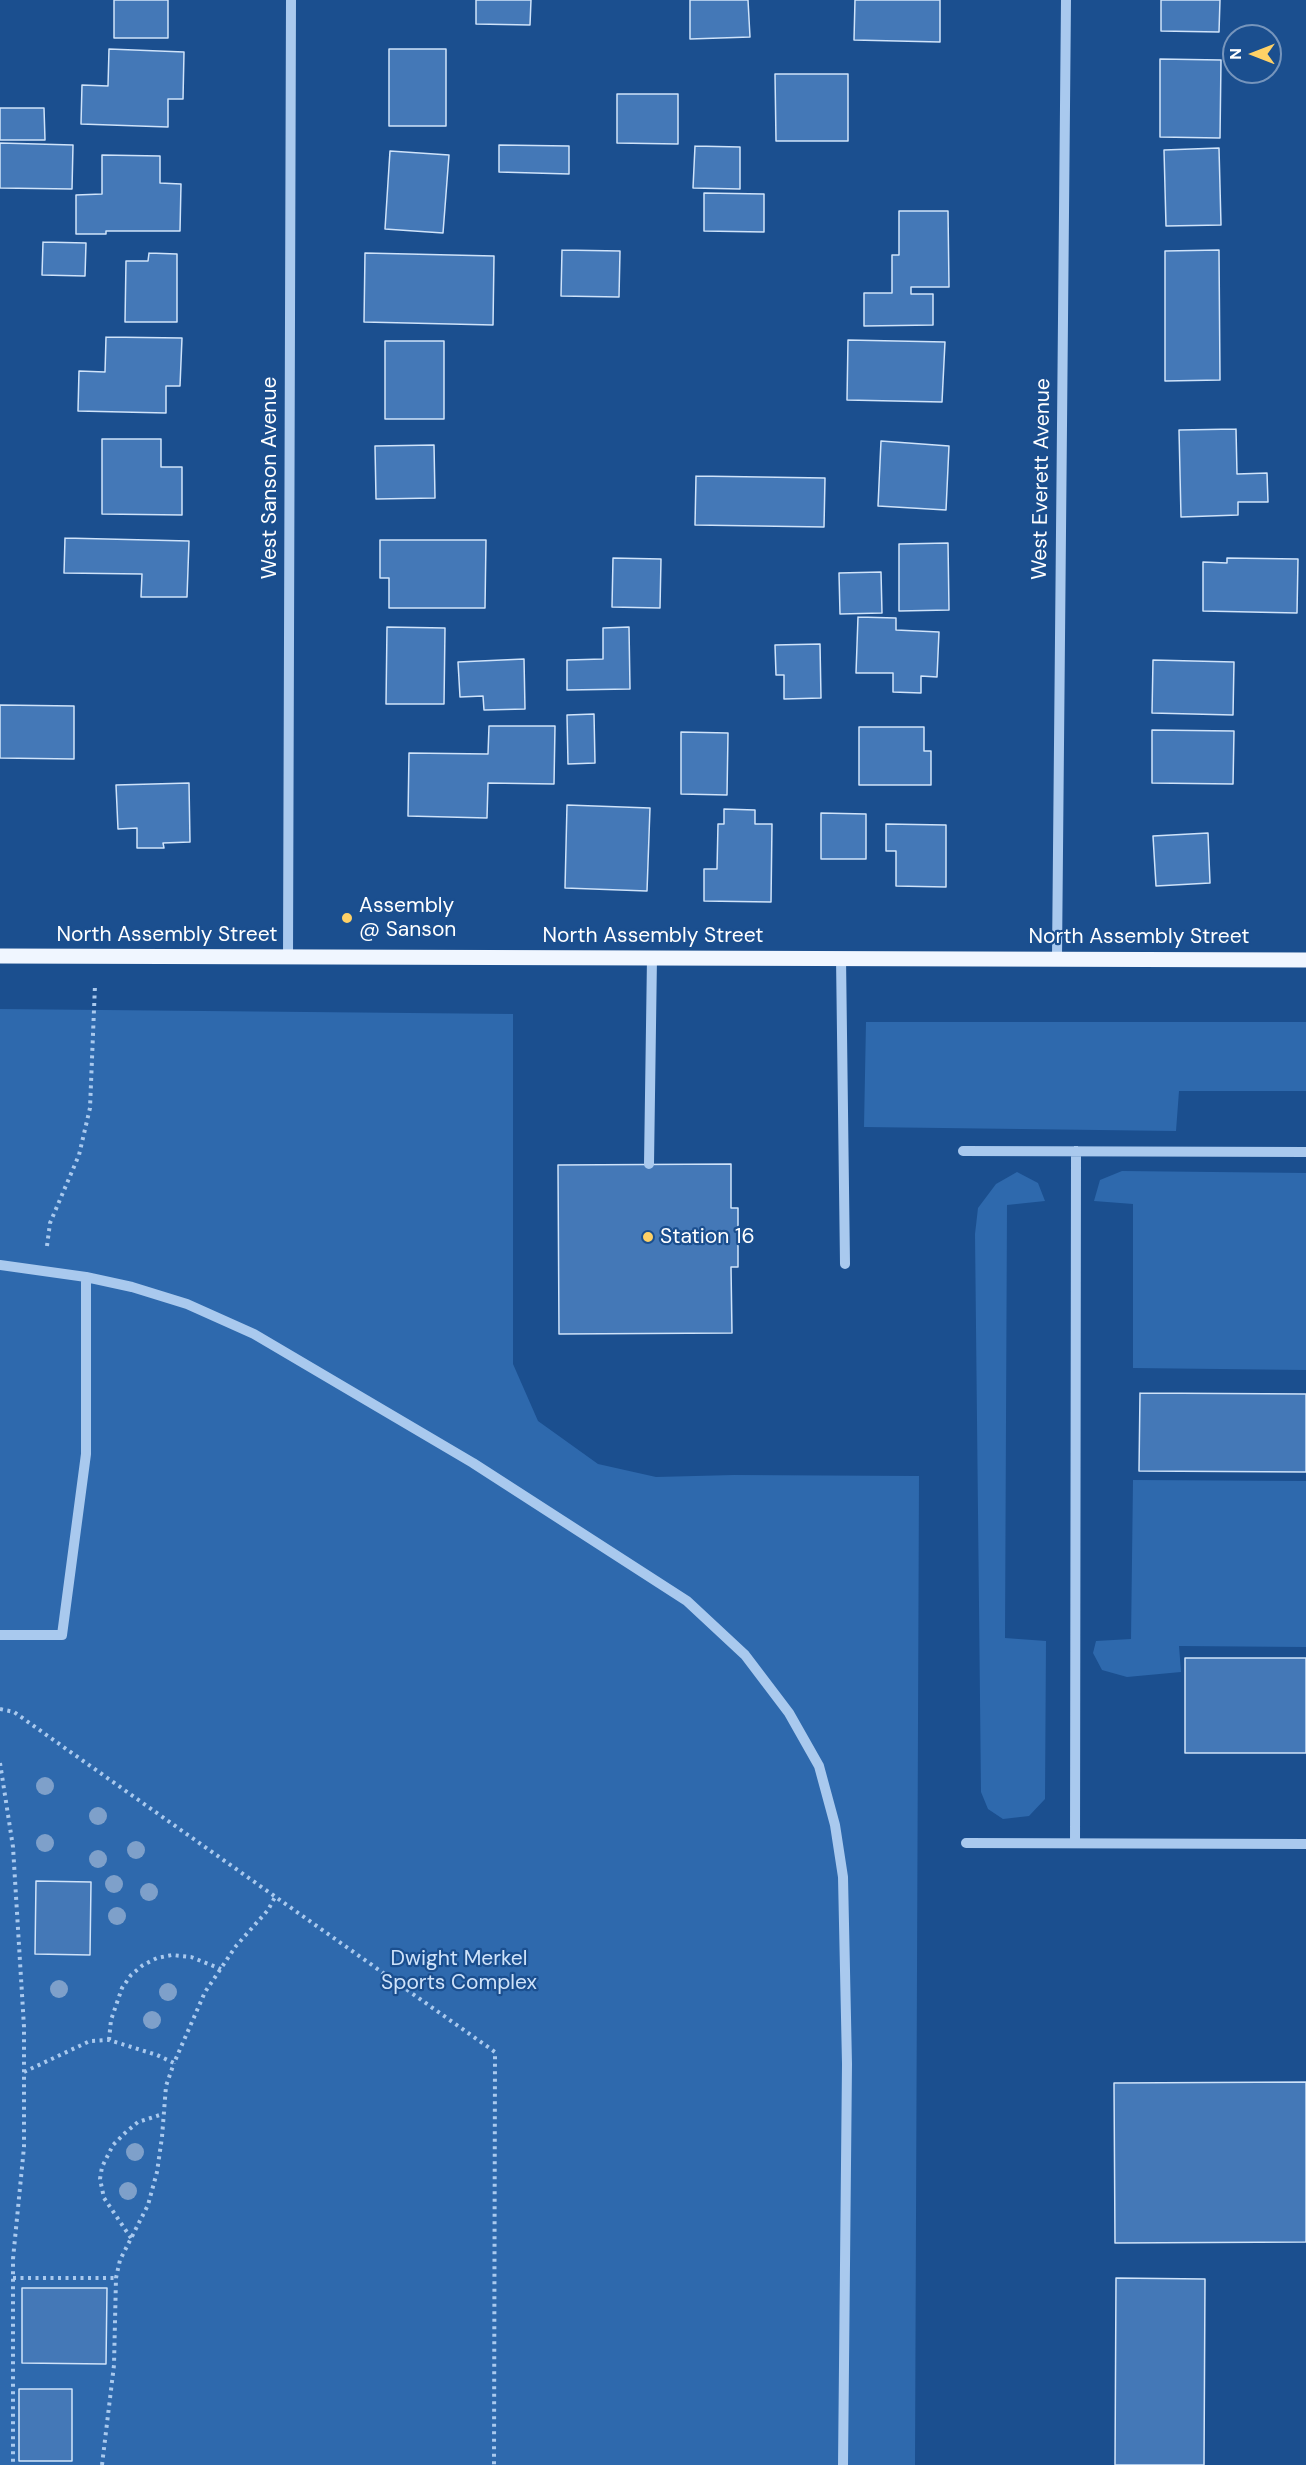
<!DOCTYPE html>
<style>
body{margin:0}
#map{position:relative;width:1306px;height:2465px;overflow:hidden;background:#1b4f8f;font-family:"DM Sans",sans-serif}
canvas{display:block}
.north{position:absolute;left:1222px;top:24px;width:60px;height:60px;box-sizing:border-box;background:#1b4f8f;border:2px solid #7695bc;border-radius:50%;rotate:270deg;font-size:16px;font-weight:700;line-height:24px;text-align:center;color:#fff}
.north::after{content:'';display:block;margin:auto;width:21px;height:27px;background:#ffd166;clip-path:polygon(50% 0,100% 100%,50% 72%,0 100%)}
</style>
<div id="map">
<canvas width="1306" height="2465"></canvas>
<div class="north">N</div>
</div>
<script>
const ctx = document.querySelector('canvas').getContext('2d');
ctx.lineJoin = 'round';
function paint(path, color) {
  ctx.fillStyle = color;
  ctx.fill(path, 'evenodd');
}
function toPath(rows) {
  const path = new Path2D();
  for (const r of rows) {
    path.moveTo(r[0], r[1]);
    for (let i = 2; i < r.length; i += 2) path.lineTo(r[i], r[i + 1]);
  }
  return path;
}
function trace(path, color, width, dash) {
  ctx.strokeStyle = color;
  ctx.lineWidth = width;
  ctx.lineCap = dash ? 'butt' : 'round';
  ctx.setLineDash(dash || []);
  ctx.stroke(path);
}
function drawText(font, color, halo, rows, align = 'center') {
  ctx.font = font + ' "DM Sans",sans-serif';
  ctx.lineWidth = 4.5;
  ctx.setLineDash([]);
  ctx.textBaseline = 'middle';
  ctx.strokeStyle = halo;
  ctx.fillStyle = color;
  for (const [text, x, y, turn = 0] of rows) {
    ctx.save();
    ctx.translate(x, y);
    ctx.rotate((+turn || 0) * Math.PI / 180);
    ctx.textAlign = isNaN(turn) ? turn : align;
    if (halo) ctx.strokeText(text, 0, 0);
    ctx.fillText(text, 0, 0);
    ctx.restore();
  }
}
const green = toPath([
 [0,1009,513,1014,513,1364,538,1421,598,1464,656,1477,734,1475,919,1476,915,2465,0,2465],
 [866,1022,1306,1022,1306,1091,1179,1091,1176,1131,864,1127],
 [1122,1171,1306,1173,1306,1370,1133,1368,1133,1204,1094,1201,1100,1180],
 [1017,1172,1038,1183,1045,1201,1007,1205,1005,1638,1046,1641,1045,1799,1029,1816,1003,1819,988,1809,981,1792,975,1234,978,1208,996,1184],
 [1133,1480,1306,1481,1306,1647,1179,1646,1181,1672,1127,1677,1102,1670,1093,1653,1096,1641,1131,1639]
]);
const building = toPath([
 [114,0,168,0,168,38,114,38,114,0],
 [476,0,531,0,530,25,476,24,476,0],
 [690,0,748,0,750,37,690,39,690,0],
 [855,0,940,0,940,42,854,40,855,0],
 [1161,0,1220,0,1219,32,1161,31,1161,0],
 [109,49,184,52,183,99,168,99,168,127,81,124,82,85,108,86,109,49],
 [389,49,446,49,446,126,389,126,389,49],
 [1160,59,1221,60,1220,138,1160,137,1160,59],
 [775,74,848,74,848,141,776,141,775,74],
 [617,94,678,94,678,144,617,143,617,94],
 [0,108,44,108,45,140,0,140,0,108],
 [0,143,73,145,72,189,0,188,0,143],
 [499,145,569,146,569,174,499,172,499,145],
 [695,146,740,147,740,189,693,188,695,146],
 [1219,148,1221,225,1166,226,1164,150,1219,148],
 [390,151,449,155,443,233,385,229,390,151],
 [102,155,160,156,160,183,181,184,180,231,106,231,106,234,76,234,76,195,102,194,102,155],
 [704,193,764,194,764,232,704,231,704,193],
 [899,211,948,211,949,287,911,287,911,294,933,294,933,325,864,326,864,293,892,293,892,255,899,255,899,211],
 [43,242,86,243,85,276,42,275,43,242],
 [562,250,620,251,619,297,561,296,562,250],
 [1219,250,1220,380,1165,381,1165,251,1219,250],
 [149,253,177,254,177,322,125,322,126,261,148,261,149,253],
 [365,253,494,256,493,325,364,322,365,253],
 [106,337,182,338,180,386,166,386,166,413,78,411,79,371,105,372,106,337],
 [848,340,945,342,942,402,847,400,848,340],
 [385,341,444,341,444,419,385,419,385,341],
 [1236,429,1237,474,1267,473,1268,502,1238,502,1238,515,1181,517,1179,430,1236,429],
 [102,439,161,439,161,467,182,467,182,515,102,514,102,439],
 [881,441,949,446,946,510,878,506,881,441],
 [434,445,435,498,376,499,375,446,434,445],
 [696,476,825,478,824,527,695,525,696,476],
 [65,538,189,541,187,597,141,597,142,574,64,573,65,538],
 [380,540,486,540,485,608,389,608,389,578,380,578,380,540],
 [948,543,949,610,899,611,899,544,948,543],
 [613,558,661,559,660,608,612,607,613,558],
 [1227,558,1298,559,1297,613,1203,611,1203,562,1227,563,1227,558],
 [881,572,882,613,840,614,839,573,881,572],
 [858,617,896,618,896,630,939,632,937,677,921,676,921,693,893,692,893,673,856,673,858,617],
 [387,627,445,628,444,704,386,704,387,627],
 [629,627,630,689,567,690,567,660,603,659,603,628,629,627],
 [820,644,821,698,784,699,784,675,776,675,775,645,820,644],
 [524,659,525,709,484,710,483,696,460,697,458,662,524,659],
 [1153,660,1234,662,1233,715,1152,713,1153,660],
 [0,705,74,706,74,759,0,758,0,705],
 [594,714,595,763,568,764,567,715,594,714],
 [489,726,555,726,554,784,488,783,487,818,408,816,409,753,488,754,489,726],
 [859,727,924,727,924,751,931,751,931,785,859,785,859,727],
 [1152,730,1234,731,1233,784,1152,783,1152,730],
 [681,732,728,733,727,795,681,794,681,732],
 [189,783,190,842,163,843,164,848,137,848,137,828,118,829,116,785,189,783],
 [567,805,650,808,647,891,565,888,567,805],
 [724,809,755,810,755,824,772,824,771,902,704,901,704,869,717,869,718,824,724,824,724,809],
 [821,813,866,814,866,859,821,859,821,813],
 [886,824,946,825,946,887,896,886,896,851,886,851,886,824],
 [1208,833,1210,883,1156,886,1153,836,1208,833],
 [731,1164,731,1208,738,1208,738,1267,731,1267,732,1333,559,1334,558,1165,731,1164],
 [1140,1393,1306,1394,1306,1472,1139,1471,1140,1393],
 [1185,1658,1306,1658,1306,1753,1185,1753,1185,1658],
 [36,1881,91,1882,90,1955,35,1954,36,1881],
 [1306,2082,1306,2242,1115,2243,1114,2083,1306,2082],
 [1116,2278,1205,2279,1204,2465,1115,2465,1116,2278],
 [22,2288,107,2288,106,2364,22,2363,22,2288],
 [19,2389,72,2389,72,2461,19,2461,19,2389]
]);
const path = toPath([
 [47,1246,50,1223,79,1155,90,1108,95,985],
 [0,1709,14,1712,495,2052,494,2465],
 [0,1763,13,1847,24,2027,24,2147,13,2259,13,2465],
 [109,2040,111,2020,122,1988,131,1975,143,1965,157,1958,172,1955,191,1957,221,1969],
 [24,2072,90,2041,109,2040,157,2055,174,2063,205,1992,236,1946,268,1910,275,1897],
 [131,2238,104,2198,100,2179,102,2167,113,2145,125,2133,138,2122,163,2114],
 [13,2278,116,2278],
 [102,2465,114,2365,116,2278,120,2260,148,2205,157,2172,162,2137,166,2086,174,2063]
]);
const minor = toPath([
 [288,956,291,0],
 [841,957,845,1264],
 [1057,957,1066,0],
 [963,1151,1306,1152],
 [649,1164,652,957],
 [0,1265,86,1277,132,1287,187,1304,254,1334,473,1463,687,1601,745,1655,789,1713,819,1766,835,1825,843,1877,847,2064,843,2465],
 [0,1635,62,1635,86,1454,86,1277],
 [966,1843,1306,1844],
 [1075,1843,1076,1151]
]);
const major = toPath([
 [0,956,1306,960]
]);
const trees = [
 [45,1786],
 [98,1816],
 [45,1843],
 [136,1850],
 [98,1859],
 [114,1884],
 [149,1892],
 [117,1916],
 [59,1989],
 [168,1992],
 [152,2020],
 [135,2152],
 [128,2191]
];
const markers = [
 [347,918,6,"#ffd166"],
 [648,1237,6,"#ffd166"]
];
const streetNames = [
 ["West Sanson Avenue",270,478,-90],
 ["West Everett Avenue",1042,479,-89],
 ["North Assembly Street",167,935],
 ["North Assembly Street",653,936],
 ["North Assembly Street",1139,937]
];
const poiNames = [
 ["Assembly",359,906],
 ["@ Sanson",359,930],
 ["Station 16",660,1237]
];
const parkNames = [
 ["Dwight Merkel",459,1959],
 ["Sports Complex",459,1983]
];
paint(green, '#2e69ad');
paint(building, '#4478b7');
trace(building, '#cfe3fa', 1.5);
trace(path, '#a9c9ee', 4, [3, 4.5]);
trace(minor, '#a9c9ee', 10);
trace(major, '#f0f6ff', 15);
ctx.fillStyle = '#7ea0ca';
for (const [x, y] of trees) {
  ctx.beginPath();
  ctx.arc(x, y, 9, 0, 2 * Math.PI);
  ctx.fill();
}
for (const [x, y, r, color] of markers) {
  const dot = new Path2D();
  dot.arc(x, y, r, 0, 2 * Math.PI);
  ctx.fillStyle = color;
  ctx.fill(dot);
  trace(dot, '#1b4f8f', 2);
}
drawText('21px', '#fff', '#1b4f8f', streetNames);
drawText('21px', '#fff', '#1b4f8f', poiNames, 'left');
drawText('21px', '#cfe3fa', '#1b4f8f', parkNames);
</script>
